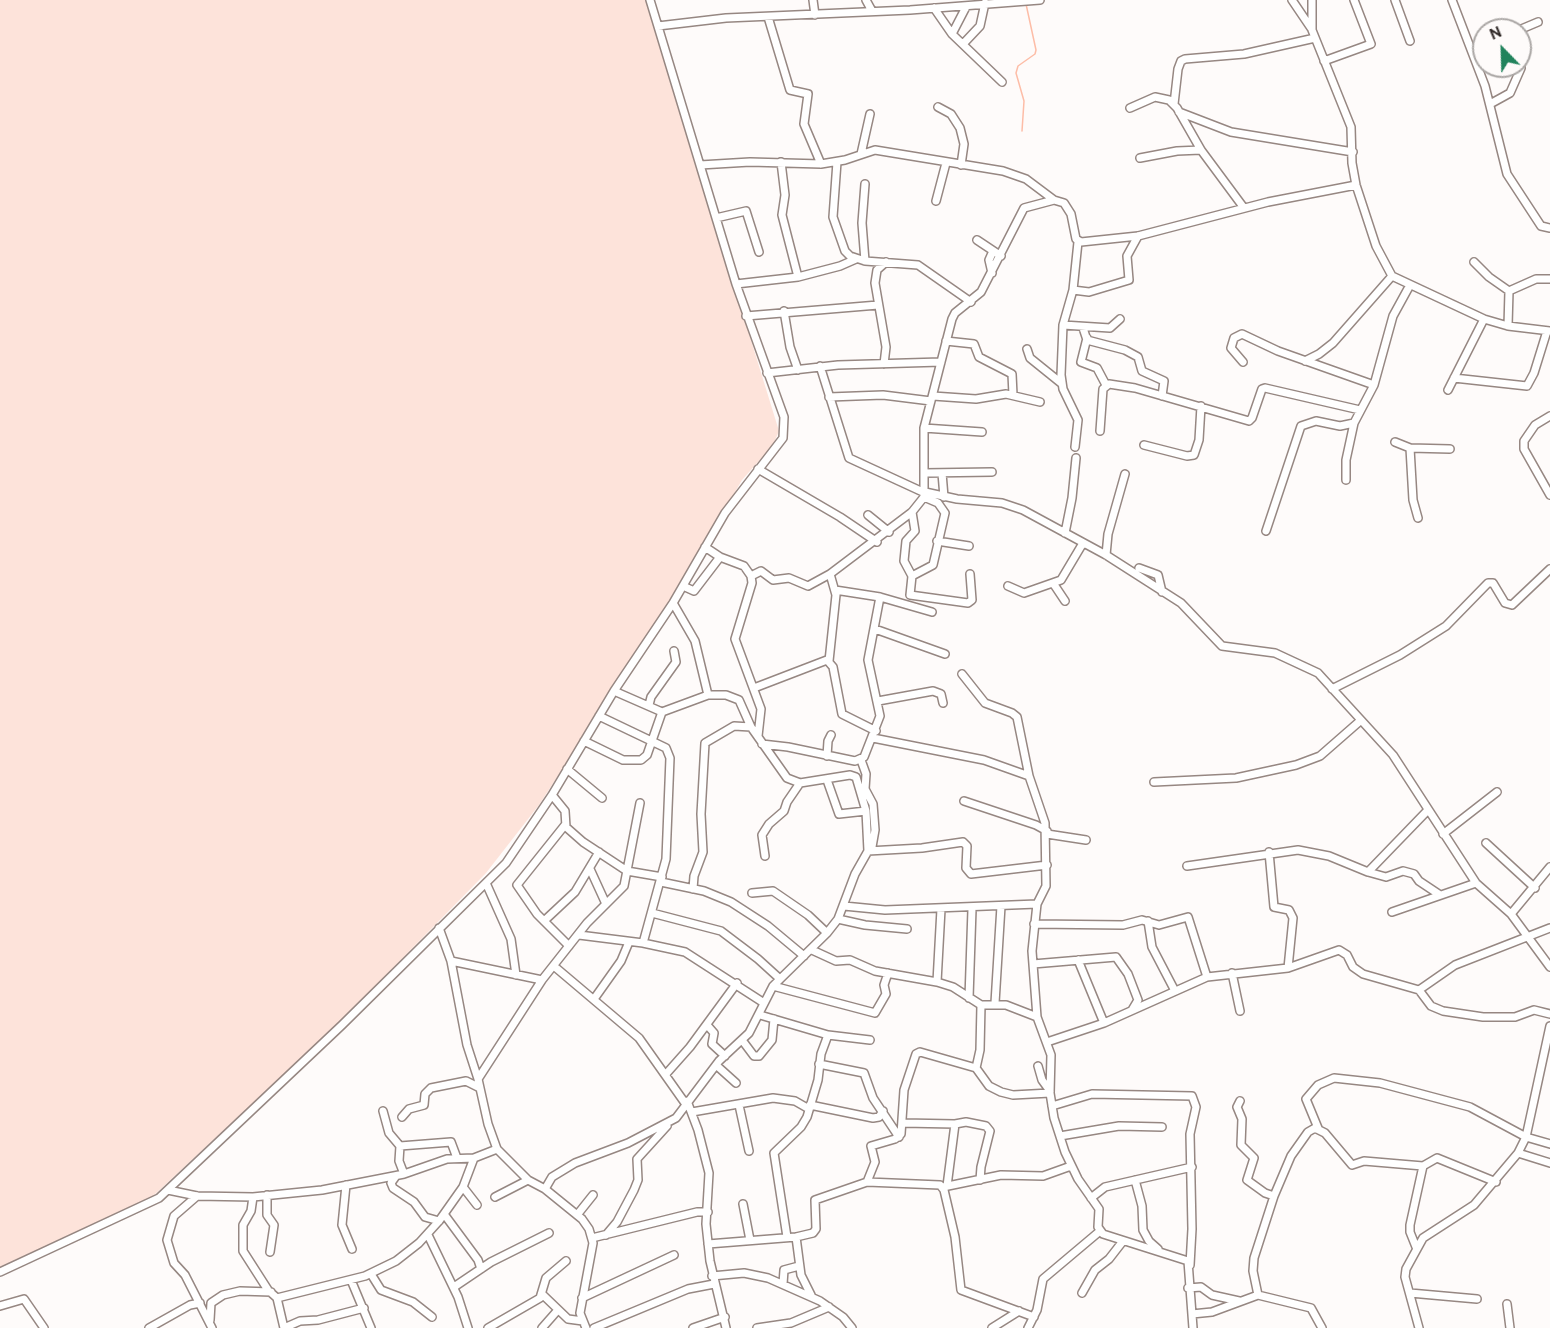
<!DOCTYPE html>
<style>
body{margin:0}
#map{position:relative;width:1550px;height:1328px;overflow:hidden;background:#fefbfa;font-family:Cabin,sans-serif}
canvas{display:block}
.north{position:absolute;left:1472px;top:18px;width:60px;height:60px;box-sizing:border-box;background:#fefbfa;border:2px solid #aba7a5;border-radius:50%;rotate:337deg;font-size:16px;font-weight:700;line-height:24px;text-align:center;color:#2f2826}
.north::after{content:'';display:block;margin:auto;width:21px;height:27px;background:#21835c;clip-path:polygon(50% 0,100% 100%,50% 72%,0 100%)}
</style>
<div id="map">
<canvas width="1550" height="1328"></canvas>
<div class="north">N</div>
</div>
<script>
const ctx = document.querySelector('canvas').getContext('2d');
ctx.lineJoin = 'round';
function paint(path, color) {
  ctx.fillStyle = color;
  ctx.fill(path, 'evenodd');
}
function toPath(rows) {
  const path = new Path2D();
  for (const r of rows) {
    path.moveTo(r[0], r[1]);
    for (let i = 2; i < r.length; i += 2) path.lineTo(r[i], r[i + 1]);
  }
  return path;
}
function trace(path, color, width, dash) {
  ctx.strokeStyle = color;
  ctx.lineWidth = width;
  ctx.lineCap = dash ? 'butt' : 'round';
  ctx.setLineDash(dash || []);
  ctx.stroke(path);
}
const green = toPath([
 [0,0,646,0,779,431,773,445,742,480,674,597,539,805,486,873,337,1025,152,1197,0,1267]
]);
const stream = toPath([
 [1022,131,1024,101,1016,73,1018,66,1035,54,1036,50,1026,4]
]);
const minor = toPath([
 [813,0,815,15],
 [866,0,872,11],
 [1292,0,1311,28],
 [1312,0,1312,30,1351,127,1352,163,1356,185,1376,246,1392,276,1484,319,1508,326,1550,331],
 [1395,0,1410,41],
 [1452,0,1485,86,1507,174,1541,226,1550,228],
 [934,8,952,34,1002,82],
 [768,17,790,90,808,94,804,124,821,164],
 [658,26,726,18,910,10,1040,0],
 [1519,30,1538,22],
 [952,34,966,7],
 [963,44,980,26,985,3],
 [1324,61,1371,44,1354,0],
 [1174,104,1178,69,1181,61,1185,59,1244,54,1315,38],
 [1490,104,1510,93,1521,68,1520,63],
 [938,107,951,114,960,128,964,144,961,165],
 [1130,108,1155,97,1169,100,1177,108,1201,150],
 [1179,112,1231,132,1353,152],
 [861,154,870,114],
 [1140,158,1177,151,1201,150,1244,208],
 [781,162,785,195,782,215,798,277],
 [837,162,833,217,845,251,850,256,865,261,918,265,971,302],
 [700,165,750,162,821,164,845,160,875,150,1003,171,1026,179,1054,200],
 [936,201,946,163],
 [716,218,746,211,759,252],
 [977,240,1001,256],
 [865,261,862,223,865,184],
 [1474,262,1489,277,1509,291,1536,279,1550,279],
 [992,273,989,260,993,251],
 [736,284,798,277,840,266,856,259],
 [1073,290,1089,292,1129,280,1127,256,1138,236],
 [784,311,790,347,798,370],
 [746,316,878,305],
 [1063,325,1110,328,1120,319],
 [1508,326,1509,291],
 [1083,328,1087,340,1125,350,1138,357,1142,371,1164,381,1162,396],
 [1087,338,1081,362,1097,368,1106,385],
 [946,341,974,344,979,357,1012,374,1013,395],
 [1027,349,1030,358,1061,383],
 [1305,361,1319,354,1333,343,1392,276],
 [1243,362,1231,348,1234,338,1242,334,1278,351,1374,385],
 [884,364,886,347,875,283,877,270,886,262],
 [820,366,849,458,925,493],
 [767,373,838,365,941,362],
 [1454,378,1527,386,1534,373,1547,331],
 [1448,390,1484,319],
 [933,396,976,399,1006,394,1040,402],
 [829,397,883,395,931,401],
 [1550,416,1535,425,1524,441,1524,449,1550,495],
 [924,428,982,432],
 [1100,431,1103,389,1109,384,1135,388,1249,421,1252,418,1262,389,1265,388,1360,410],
 [1395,442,1410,448,1450,449],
 [1144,445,1187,456,1194,455,1199,440,1201,406],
 [1075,447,1078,420,1063,389,1061,375,1063,325,1073,290,1078,242],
 [1410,448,1413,500,1418,518],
 [758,469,840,517,877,542],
 [925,473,992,472],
 [942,473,944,497],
 [1346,480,1346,460,1354,423,1374,385,1393,316,1410,285],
 [925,492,957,499,1002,503,1023,510,1106,555,1181,603,1222,646,1275,653,1318,673,1393,755,1476,883,1511,914,1550,967],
 [924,497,938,503,945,513,933,565,912,576,910,595,968,603,972,600,970,574],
 [868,515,889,532],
 [1266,531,1301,426,1316,421,1340,426,1354,423],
 [1065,533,1072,498,1076,458],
 [937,541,969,546],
 [705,547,720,557,744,566,751,576,752,583,735,639,761,709,758,736],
 [1106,555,1108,534,1125,474],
 [1139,568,1158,575,1162,592],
 [751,576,761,571,773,580,789,578,808,586,830,574],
 [912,576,904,561,906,541,915,531,912,512],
 [1053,583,1065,601],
 [683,586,694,591,720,557],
 [1008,586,1024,593,1061,580,1083,543],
 [835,590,880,597,932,612],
 [673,603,695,641,708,695],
 [875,629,945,654],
 [829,661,836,595,830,574,912,512,924,497,924,428,952,319,955,313,981,292,1024,208,1054,200,1064,203,1071,214,1076,239,1081,242,1138,236,1268,202,1356,185],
 [962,674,985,703,1012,713,1017,717,1029,776,1045,823,1046,886,1037,904,1032,951,1037,1017,1051,1055,1050,1093,1054,1118,1065,1152,1078,1179,1099,1209,1098,1227,1103,1234,1188,1261,1193,1328],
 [754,688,827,660,833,667,842,714,876,731],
 [1332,689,1400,655,1446,626,1488,583,1493,583,1505,603,1512,605,1550,569],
 [878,701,933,691,941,694,943,703],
 [649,705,651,697,676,662,674,651],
 [599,716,666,748,670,758,666,859,643,943],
 [873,738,984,760,1029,776],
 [584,741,623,760,641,760,647,755,662,712],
 [762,744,788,747,855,761,864,757,880,716,868,660,880,597],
 [827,756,828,741,831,735],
 [861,760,866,774,865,789,873,804,875,830,872,847],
 [567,769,602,798],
 [827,780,839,814,866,811],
 [1154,782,1236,778,1296,765,1320,756,1360,721],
 [552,795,565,811,566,827,583,842,627,871,662,877],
 [964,801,1036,825,1047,831],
 [565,825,517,885,537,914,569,946],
 [1047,834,1086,840],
 [1443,834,1497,792],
 [1486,843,1535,888],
 [868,851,922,848,963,842,967,846,966,868,971,874,1047,865],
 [1269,852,1274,907,1289,910,1293,918,1288,968],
 [765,856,762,835,769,824,784,811,787,802,800,783],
 [1187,866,1298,850,1329,856,1368,872,1428,810],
 [590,869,606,904],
 [1368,872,1386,877,1403,871,1414,874,1419,881,1440,895],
 [661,882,704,891,731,902,768,926,804,956],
 [486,883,511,939,516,975],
 [693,889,694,876,703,852,701,814,705,743,734,726,751,727],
 [752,893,773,891,808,915,827,933],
 [844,906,885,910,1037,904],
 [1392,912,1476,883],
 [652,913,721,931,758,959,780,979],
 [1511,914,1550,867],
 [838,919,865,925,907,929],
 [544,921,575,892,599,852],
 [1148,921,1152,947,1175,991],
 [1034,924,1123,925,1142,920,1159,925,1188,917,1207,977],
 [439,928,451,961,467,1045,478,1079],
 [579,935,643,943,685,952,764,1003],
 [812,950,836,961,850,960,875,971,937,982,953,987,981,1005,1006,1005,1037,1017],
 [1078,960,1104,1023],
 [451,961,542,980],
 [1033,964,1116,957,1128,974,1138,1000,1132,1010],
 [555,967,639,1038,685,1103],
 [1232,973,1240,1011],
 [937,982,941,909],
 [773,986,875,1013,886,994,884,985,888,973],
 [1419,990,1431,1006,1443,1011,1483,1017,1515,1017,1534,1010,1550,1014],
 [969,998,972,909],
 [594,999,621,961,629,942],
 [995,1003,1001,906],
 [760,1015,828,1035,821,1054,818,1080,807,1117,801,1127,774,1153,787,1237],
 [707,1025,714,1033,712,1044,725,1056],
 [828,1035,870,1040],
 [742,1040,754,1056,759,1056,772,1040,774,1019],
 [1047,1042,1104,1023,1207,977,1288,968,1339,950,1347,955,1353,967,1363,974,1419,990,1455,965,1550,928],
 [819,1064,864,1073,873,1098,899,1137],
 [716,1065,736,1083],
 [1038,1066,1042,1080,1050,1091],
 [976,1068,980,1050,981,1005],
 [666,1074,690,1047,737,983],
 [687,1101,698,1130,709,1173,706,1224,710,1261,726,1328],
 [1240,1101,1237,1107,1242,1119,1241,1145,1254,1158,1247,1180,1265,1193,1274,1196],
 [739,1105,749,1151],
 [810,1105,873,1118,879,1117,883,1111],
 [1052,1106,1092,1094,1192,1096,1196,1107,1190,1134,1192,1229,1190,1265],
 [383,1111,389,1133,400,1146,399,1161,404,1174],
 [692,1112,773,1098,795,1101,809,1109],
 [402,1117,409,1109,424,1105,425,1094,431,1088,466,1081,478,1087],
 [903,1123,955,1124,947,1186],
 [955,1124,966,1122,986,1126,990,1131,981,1167,980,1180],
 [1318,1128,1306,1099,1318,1085,1334,1078,1380,1083,1470,1107,1526,1137,1550,1144],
 [1060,1136,1119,1126,1162,1127],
 [400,1146,451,1142,457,1158],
 [1518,1153,1550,1163],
 [1423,1166,1437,1158,1496,1182],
 [396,1176,391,1183,393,1188,414,1202,425,1217,439,1221],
 [1135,1180,1142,1206,1143,1230,1149,1241,1158,1249],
 [867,1182,875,1162,871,1146,895,1139,901,1134,904,1090,916,1054,920,1052,976,1068,989,1086,1001,1092,1013,1095,1050,1093],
 [346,1185,342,1225,352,1249],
 [463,1187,477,1205],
 [943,1187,1001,1175,1043,1176,1071,1166],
 [545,1189,552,1177,575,1163,628,1143,676,1118,719,1061,749,1033,773,986,827,933,838,919,855,874,868,851,866,811,856,777,850,775,800,783,787,778,751,727,739,700,726,695,708,695,662,712,614,691],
 [168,1190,197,1196,253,1197,322,1190,404,1174,447,1159,474,1158,497,1149],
 [267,1195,267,1215,274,1225,270,1252],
 [197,1196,174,1216,167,1240,174,1263,185,1275,212,1328],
 [253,1197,251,1211,243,1225,243,1251,268,1290,277,1298,284,1328],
 [495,1197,528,1180],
 [1091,1198,1105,1187,1192,1167],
 [743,1204,750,1240],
 [444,1214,478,1260,481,1269],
 [577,1215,593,1195],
 [428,1235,458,1297,468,1328],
 [606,1235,617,1222,634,1190,638,1180,637,1159,667,1126],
 [796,1237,801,1275,811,1295],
 [592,1238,697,1212,708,1212],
 [708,1244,796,1237,813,1233,816,1229,815,1200,867,1182,940,1185,944,1190,955,1237,961,1290,1034,1317],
 [0,1272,159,1198,342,1025,506,863,552,795,614,691,673,603,725,513,783,438,784,417,736,284,650,0],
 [371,1274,381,1290,413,1302,432,1317],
 [712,1276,744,1273,768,1278,820,1301,843,1317,852,1328],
 [351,1280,371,1328],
 [783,1284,784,1270,799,1266],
 [454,1287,491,1262,549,1233],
 [1188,1288,1201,1287,1212,1295,1239,1301],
 [1082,1293,1095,1270,1109,1259,1123,1241],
 [1410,1293,1477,1299],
 [542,1294,568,1319,583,1321],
 [1258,1295,1253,1271,1254,1258,1274,1196,1291,1156,1308,1132,1315,1128,1325,1133,1352,1165,1364,1161,1423,1166,1410,1225,1410,1232,1416,1247],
 [277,1298,365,1276,396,1261,419,1243,439,1221,463,1187,474,1158],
 [582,1298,674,1255],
 [1507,1304,1510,1328],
 [0,1306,24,1299,44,1328],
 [1192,1314,1212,1312,1258,1295,1311,1308,1322,1328],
 [210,1320,211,1303,223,1295,240,1291,271,1292],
 [149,1328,190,1305,200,1303],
 [284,1328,300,1321,318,1320,364,1308],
 [488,1328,540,1298,546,1278,566,1261],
 [542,1328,557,1311],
 [586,1328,580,1313,593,1243,589,1229,582,1219,545,1189,528,1180,497,1149,488,1124,478,1079,542,980,587,923,624,886,640,803],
 [594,1328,688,1289,714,1284],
 [693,1328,725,1317],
 [757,1328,791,1323,829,1307],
 [992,1328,1019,1311],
 [1028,1328,1037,1310,1043,1279,1100,1231],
 [1419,1328,1405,1277,1406,1269,1423,1238,1474,1205,1518,1153,1526,1137,1550,1026]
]);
paint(green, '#fde3da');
trace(stream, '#fdbda7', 1.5);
trace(minor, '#968782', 10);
trace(minor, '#fff', 7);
</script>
